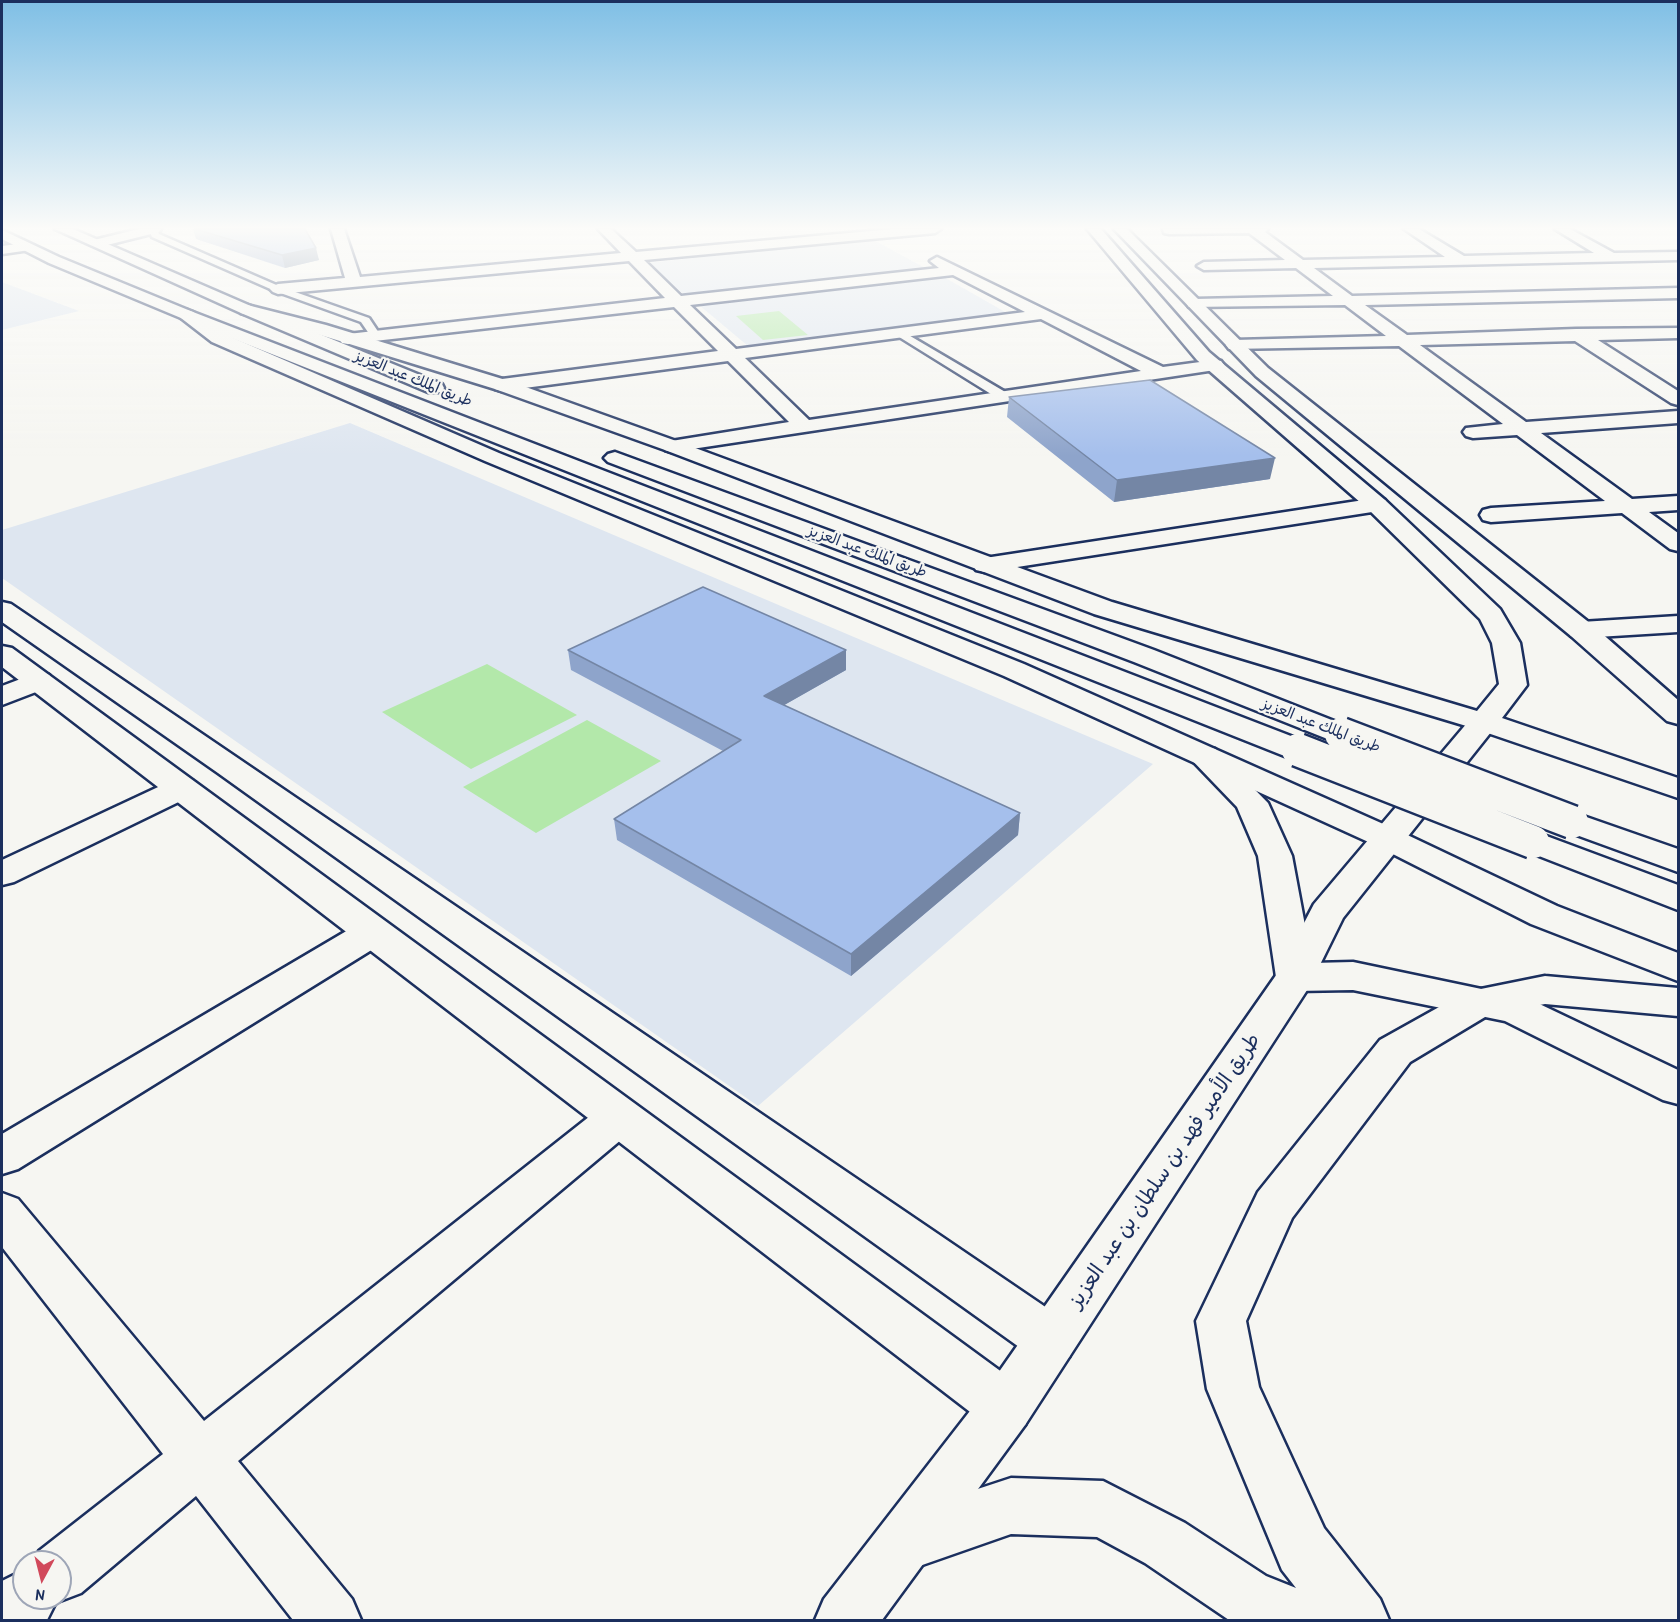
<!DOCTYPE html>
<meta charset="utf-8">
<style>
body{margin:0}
#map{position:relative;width:1680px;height:1622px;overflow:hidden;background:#f6f6f2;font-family:"Patrick Hand",sans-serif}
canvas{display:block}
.frame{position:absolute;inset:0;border:3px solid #1b2f5e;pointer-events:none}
.north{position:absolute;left:12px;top:1550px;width:60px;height:60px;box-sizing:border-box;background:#f6f6f2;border:2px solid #9ea6b7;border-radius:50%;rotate:187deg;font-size:16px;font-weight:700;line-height:24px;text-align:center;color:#1b2f5e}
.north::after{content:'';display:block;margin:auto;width:21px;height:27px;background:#d1495b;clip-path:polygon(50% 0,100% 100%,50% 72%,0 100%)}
</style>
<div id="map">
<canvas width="1680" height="1622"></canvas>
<div class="frame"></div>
<div class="north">N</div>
</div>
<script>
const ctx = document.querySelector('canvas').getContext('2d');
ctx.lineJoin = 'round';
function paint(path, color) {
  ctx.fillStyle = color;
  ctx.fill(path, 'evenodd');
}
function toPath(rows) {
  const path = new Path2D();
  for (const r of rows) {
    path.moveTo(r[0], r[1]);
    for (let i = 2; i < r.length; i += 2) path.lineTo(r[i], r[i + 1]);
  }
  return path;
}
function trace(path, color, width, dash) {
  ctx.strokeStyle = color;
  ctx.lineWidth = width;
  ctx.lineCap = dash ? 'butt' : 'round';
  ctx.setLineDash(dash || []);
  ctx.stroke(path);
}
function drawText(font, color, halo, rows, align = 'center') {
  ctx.font = font + ' "Patrick Hand","Playpen Sans Arabic",sans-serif';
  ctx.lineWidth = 4.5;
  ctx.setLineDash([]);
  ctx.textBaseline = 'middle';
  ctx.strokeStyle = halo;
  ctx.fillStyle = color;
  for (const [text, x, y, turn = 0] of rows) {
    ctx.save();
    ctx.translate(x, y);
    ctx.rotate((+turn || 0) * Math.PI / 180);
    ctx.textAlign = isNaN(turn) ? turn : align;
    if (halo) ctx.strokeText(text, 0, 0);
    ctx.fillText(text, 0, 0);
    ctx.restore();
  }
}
const built = toPath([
 [872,239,927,269,687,297,647,263],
 [942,276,1007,313,748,346,699,305],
 [2,282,79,311,2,330],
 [350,423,1153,764,758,1106,2,578,2,530]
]);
const green = toPath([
 [779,311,808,335,763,340,736,316],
 [487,664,577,715,471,769,382,712],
 [587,720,661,761,536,833,463,787]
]);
const service = toPath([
 [149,229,157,229,159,234,281,287,369,318,381,336,376,339,372,338,361,322,275,291,152,237,149,229],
 [900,330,1007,393,1009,396,1003,400,999,399,896,335,896,331,900,330]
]);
const minor = toPath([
 [331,229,344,229,360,277,621,253,598,229,611,229,636,252,894,229,941,229,935,233,644,260,681,296,939,268,930,261,937,257,1163,367,1215,360,1221,361,1224,365,1221,369,1215,370,672,452,665,450,662,446,665,442,789,422,728,361,502,391,495,389,493,385,495,381,502,379,718,351,674,307,348,344,342,343,339,339,342,335,348,334,665,298,629,261,278,294,273,292,270,289,273,286,278,284,345,278,331,229],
 [953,275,1025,312,736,349,690,305,953,275],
 [1041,319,1141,371,809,420,745,358,1041,319],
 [1163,229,1268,229,1265,232,1303,260,1445,257,1404,229,1419,229,1464,256,1594,253,1555,229,1570,229,1614,253,1678,252,1678,260,1314,268,1352,296,1678,288,1678,298,1365,305,1407,335,1576,329,1678,328,1678,338,1598,340,1678,391,1678,405,1671,403,1575,341,1420,345,1526,422,1678,411,1678,423,1541,433,1632,499,1678,496,1678,510,1649,512,1678,533,1678,551,1670,549,1622,513,1491,522,1483,520,1480,515,1483,510,1491,508,1605,501,1517,435,1473,438,1466,436,1463,432,1466,428,1503,424,1399,346,1229,349,1226,345,1229,341,1235,340,1386,336,1345,305,1189,307,1187,304,1195,299,1333,296,1296,268,1204,270,1197,266,1204,262,1285,260,1249,233,1169,234,1164,233,1163,229],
 [25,243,32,247,30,250,2,254,2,246,25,243],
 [1377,498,1385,500,1388,505,1385,510,985,572,976,570,973,565,976,560,985,558,1377,498],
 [1678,616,1678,632,1581,638,1571,636,1568,630,1571,624,1581,622,1678,616],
 [39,672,49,675,53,681,49,687,2,705,2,686,39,672],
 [1204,747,1215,749,1268,803,1292,856,1312,963,1353,962,1529,999,1678,1070,1678,1104,1663,1100,1505,1021,1353,990,1295,991,1281,987,1276,977,1258,856,1237,807,1188,756,1193,749,1204,747],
 [182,778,193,781,198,788,193,795,14,882,2,885,2,860,171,781,182,778],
 [373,919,386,923,392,932,386,941,18,1169,2,1174,2,1134,360,923,373,919],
 [619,1100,634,1105,641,1117,634,1129,238,1461,352,1599,361,1620,293,1620,196,1496,81,1593,60,1601,57,1600,47,1620,2,1620,2,1581,24,1570,24,1598,60,1598,60,1562,35,1562,39,1551,163,1454,2,1247,2,1193,18,1199,204,1421,604,1105,619,1100]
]);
const tertiary = toPath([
 [139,229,161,229,159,232,99,247,92,243,94,240,139,229],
 [1087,229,1101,229,1209,352,1385,500,1500,609,1520,643,1527,685,1502,718,1678,778,1678,798,1473,728,1094,614,665,450,495,389,314,333,241,313,239,310,247,305,326,325,509,381,679,442,1112,602,1477,711,1499,684,1492,643,1480,619,1369,510,1197,360,1087,229],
 [1114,229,1127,229,1268,368,1591,624,1678,700,1678,724,1667,721,1571,636,1256,376,1114,229],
 [187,310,193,312,224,334,499,453,1024,664,1399,831,1557,906,1678,953,1678,981,1531,924,1375,845,1004,676,485,461,212,342,181,318,179,315,187,310],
 [2,602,11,604,1069,1323,1076,1340,1069,1357,1051,1364,1033,1357,218,773,2,622,2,602],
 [2,646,12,648,1025,1389,1033,1407,1025,1425,1006,1433,987,1425,2,667,2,646],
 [1545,976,1678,988,1678,1016,1545,1004,1490,1014,1410,1062,1292,1218,1246,1321,1259,1387,1324,1528,1380,1599,1389,1620,1229,1620,1145,1563,1097,1537,1011,1534,908,1570,888,1561,879,1541,888,1521,908,1512,1011,1478,1103,1481,1185,1523,1266,1576,1296,1588,1282,1570,1207,1389,1196,1321,1258,1192,1380,1040,1466,992,1545,976]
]);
const primary = toPath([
 [55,229,73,229,253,307,442,384,444,388,442,392,428,392,241,313,55,229],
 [2,230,59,257,193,312,1309,743,1313,750,1309,757,1298,759,1287,757,181,318,49,263,2,239,2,230],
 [615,452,1154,650,1352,728,1356,734,1352,740,1341,743,1330,740,1134,662,608,462,604,458,608,454,615,452],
 [1484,713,1495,716,1499,722,1343,918,1309,987,1025,1425,882,1620,815,1620,824,1599,987,1389,1279,971,1314,904,1473,716,1484,713],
 [1572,812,1678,849,1678,872,1560,829,1555,822,1560,815,1572,812],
 [1533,831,1678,885,1678,910,1521,849,1516,842,1521,835,1533,831]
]);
const primaryBridge = toPath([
 [1341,734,1572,822],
 [1298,750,1533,842]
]);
const wall = toPath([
 [193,229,305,229,319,260,285,268,196,239],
 [1009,397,1270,479,1114,502,1007,417],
 [568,650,846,670,784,705,1020,813,1018,835,851,976,617,840,614,819,723,751,571,670]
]);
const shadedWall = toPath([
 [316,248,319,260,285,268,282,255],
 [1275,458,1270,479,1114,502,1117,480],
 [846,650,846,670,765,716,764,696],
 [1020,813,1018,835,851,976,851,954]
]);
const building = toPath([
 [195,229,305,229,316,248,282,255,195,229],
 [1150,380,1275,458,1117,480,1009,397,1150,380],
 [703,587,846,650,764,696,1020,813,851,954,614,819,741,740,568,650,703,587]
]);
const farStreetnames = [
 ["طريق الملك عبد العزيز",413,379,22],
 ["طريق الملك عبد العزيز",867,552,20],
 ["طريق الملك عبد العزيز",1321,726,21]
];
const nearStreetnames = [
 ["طريق الأمير فهد بن سلطان بن عبد العزيز",1165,1171,-56]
];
paint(built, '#dee6f0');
paint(green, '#b3e8aa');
trace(service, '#1b2f5e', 5);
trace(minor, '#1b2f5e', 5);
trace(tertiary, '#1b2f5e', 5);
trace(primary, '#1b2f5e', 5);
paint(service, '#f6f6f2');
paint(minor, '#f6f6f2');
paint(tertiary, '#f6f6f2');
paint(primary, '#f6f6f2');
trace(primaryBridge, '#1b2f5e', 37, []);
trace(primaryBridge, '#f6f6f2', 32);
paint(wall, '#8ea4cb');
paint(shadedWall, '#7486a5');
paint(building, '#a5bfec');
trace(building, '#7486a5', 1.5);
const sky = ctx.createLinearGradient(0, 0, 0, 456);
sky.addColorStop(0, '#7fbfe5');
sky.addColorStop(0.5, '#fbfbf9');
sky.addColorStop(1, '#fbfbf900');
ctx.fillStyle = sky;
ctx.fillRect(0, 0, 1680, 456);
drawText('15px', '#1b2f5e', '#f6f6f2', farStreetnames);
drawText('21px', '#1b2f5e', '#f6f6f2', nearStreetnames);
</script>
